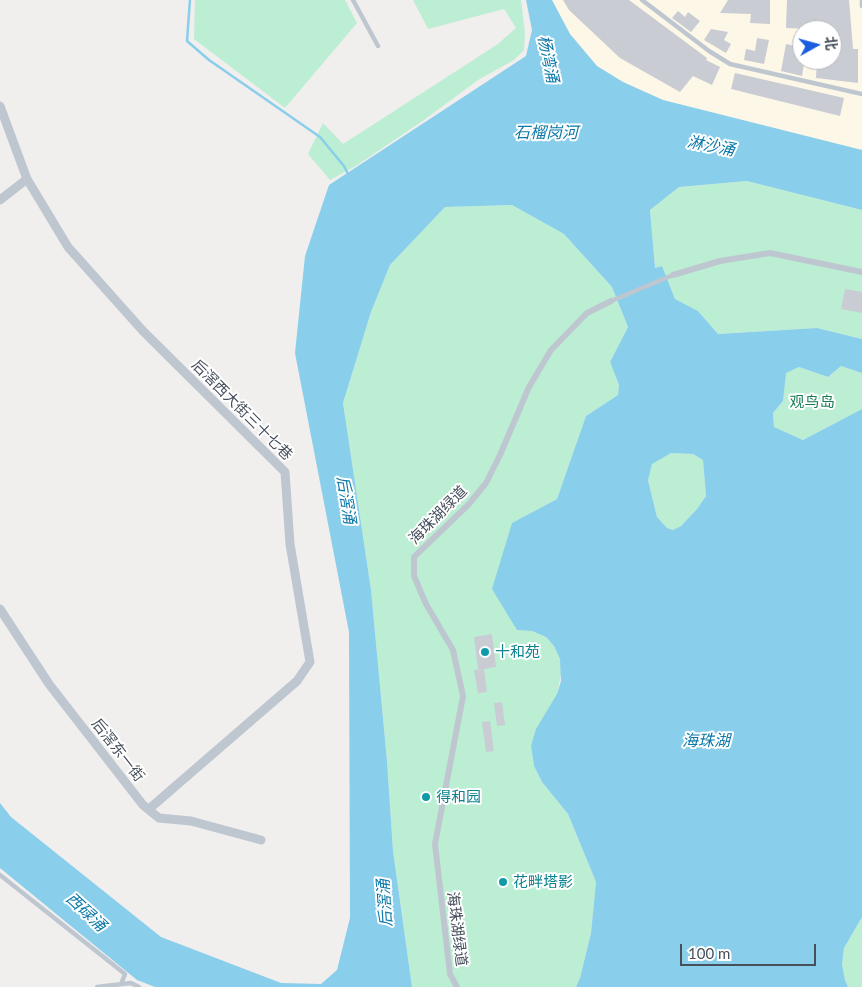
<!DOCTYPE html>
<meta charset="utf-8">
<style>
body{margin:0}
#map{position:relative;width:862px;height:987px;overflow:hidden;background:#f1eeee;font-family:Lato,"Noto Sans SC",sans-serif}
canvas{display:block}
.north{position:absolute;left:792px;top:20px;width:50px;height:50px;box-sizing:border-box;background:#fff;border:1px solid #b5b9bd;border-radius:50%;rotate:83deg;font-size:14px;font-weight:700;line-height:20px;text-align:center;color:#464f5b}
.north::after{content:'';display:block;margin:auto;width:18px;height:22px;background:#1a5edf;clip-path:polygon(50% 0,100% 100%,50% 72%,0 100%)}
.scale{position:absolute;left:680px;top:944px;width:136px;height:22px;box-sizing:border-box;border:2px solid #464f5b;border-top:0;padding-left:6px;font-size:15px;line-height:18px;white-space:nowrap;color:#464f5b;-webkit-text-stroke:4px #fff;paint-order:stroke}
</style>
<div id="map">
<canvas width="862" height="987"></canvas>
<div class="north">北</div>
<div class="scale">100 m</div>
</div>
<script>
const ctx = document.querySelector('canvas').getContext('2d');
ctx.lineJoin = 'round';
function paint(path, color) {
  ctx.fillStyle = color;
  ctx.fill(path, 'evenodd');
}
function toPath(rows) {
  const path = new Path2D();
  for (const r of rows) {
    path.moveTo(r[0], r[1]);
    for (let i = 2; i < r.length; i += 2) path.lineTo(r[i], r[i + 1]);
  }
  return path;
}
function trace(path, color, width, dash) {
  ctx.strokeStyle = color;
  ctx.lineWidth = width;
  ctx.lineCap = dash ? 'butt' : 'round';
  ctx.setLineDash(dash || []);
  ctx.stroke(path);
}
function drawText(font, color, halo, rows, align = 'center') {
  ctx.font = font + ' Lato,"Noto Sans SC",sans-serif';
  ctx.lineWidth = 4;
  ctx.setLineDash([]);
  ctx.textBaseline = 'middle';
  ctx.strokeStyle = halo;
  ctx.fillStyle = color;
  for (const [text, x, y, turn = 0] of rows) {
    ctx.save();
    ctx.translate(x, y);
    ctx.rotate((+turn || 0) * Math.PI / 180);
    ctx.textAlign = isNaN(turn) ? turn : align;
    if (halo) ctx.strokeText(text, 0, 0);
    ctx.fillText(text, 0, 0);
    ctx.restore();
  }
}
const commercial = toPath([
 [552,0,862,0,862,150,663,100,623,82,597,66,570,34],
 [802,30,832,30,832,60,802,60]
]);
const green = toPath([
 [195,0,345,0,357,23,285,108,194,39],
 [413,0,521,0,525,33,524,50,514,60,478,80,424,120,356,166,330,180,308,154,323,123,343,144,498,44,516,28,504,9,428,29],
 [747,181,862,210,862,339,817,328,718,334,698,311,675,299,662,266,655,268,650,210,679,187],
 [512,205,564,234,612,287,628,327,610,362,619,385,618,395,586,416,557,499,512,523,517,630,532,631,546,637,554,646,560,659,562,670,557,694,531,746,534,766,542,782,568,814,596,882,591,933,580,978,576,987,412,987,393,851,387,761,371,590,343,403,371,312,390,265,445,207],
 [841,366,862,373,862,409,803,440,774,427,773,413,783,401,785,373,799,367,828,377],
 [671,453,693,454,703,460,706,496,697,509,681,526,673,530,667,528,657,517,648,479,652,463],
 [862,917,862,987,848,987,845,980,842,964,844,948]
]);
const water = toPath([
 [526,0,552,0,570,34,597,66,623,82,663,100,862,150,862,210,747,181,679,187,650,210,655,268,662,266,675,299,698,311,718,334,817,328,862,339,862,373,841,366,828,377,799,367,786,373,783,401,773,413,774,427,803,440,862,409,862,917,844,948,842,964,845,980,848,987,576,987,580,978,591,933,596,882,568,814,542,782,534,766,531,746,536,729,557,694,561,681,560,659,554,646,546,637,532,631,517,630,492,589,512,523,557,499,586,416,618,395,619,385,610,362,628,327,612,287,564,234,512,205,445,207,390,265,371,312,343,403,371,590,387,761,393,851,412,987,155,987,137,980,0,868,0,803,11,817,161,937,281,983,321,984,337,970,350,918,349,632,295,353,305,256,329,185,526,56,532,30],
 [671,453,693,454,703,460,706,496,697,509,681,526,673,530,667,528,657,517,648,480,652,464]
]);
const stream = toPath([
 [190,0,187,41,209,60,320,137,344,166,349,176]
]);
const building = toPath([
 [563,0,629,0,707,58,706,60,720,67,712,85,693,76,680,92,620,58,569,10],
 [728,0,770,0,770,24,750,23,751,14,720,13],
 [787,0,849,0,853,49,858,49,858,83,816,78,817,60,832,60,832,30,820,30,821,27,811,26,811,29,786,28],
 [678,11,685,17,688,12,700,21,691,32,672,18],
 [711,29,728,32,724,40,731,44,726,53,704,40],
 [757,38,769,40,764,64,744,60,746,49,755,51],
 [786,44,800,47,798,62,804,63,802,76,781,71],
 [735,73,844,98,840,116,731,89],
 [845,289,862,292,862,313,841,309],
 [492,634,496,667,478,670,474,637],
 [484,669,487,692,478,693,474,670],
 [502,702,505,725,497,726,494,703],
 [490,721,494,751,486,752,482,722]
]);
const service = toPath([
 [353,0,378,46],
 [642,0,709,51,730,64,862,94],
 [862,0,862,6],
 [611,301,673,275],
 [0,875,125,974,121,984],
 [97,987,131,983,139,987]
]);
const pedestrian = toPath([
 [673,275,720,261,770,253,862,272],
 [457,987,450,974,435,844,463,696,453,650,426,604,414,576,414,557,469,504,486,483,500,455,529,387,551,350,587,313,611,301]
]);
const minor = toPath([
 [0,106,27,179,68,247,143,331,285,472,290,544,310,662,297,681,149,809],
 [0,200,27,179],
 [0,609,49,684,143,805,159,818,191,821,261,840]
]);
const markers = [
 [485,652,5,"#0f9aa8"],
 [426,797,5,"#0f9aa8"],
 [503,882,5,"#0f9aa8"]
];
const parkNames = [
 ["观鸟岛",812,402]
];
const streetNames = [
 ["后滘西大街三十七巷",242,410,45],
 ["海珠湖绿道",438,515,-45],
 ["后滘东一街",118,750,52],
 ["海珠湖绿道",457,929,83]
];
const cultureNames = [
 ["十和苑",495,652],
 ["得和园",436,797],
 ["花畔塔影",513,882]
];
const waterNames = [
 ["杨湾涌",548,59,78],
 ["石榴岗河",546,133],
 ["淋沙涌",711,146,11],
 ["后滘涌",346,500,81],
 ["海珠湖",706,741],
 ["后滘涌",385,903,-94],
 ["西碌涌",86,912,43]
];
paint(commercial, '#fcf7e7');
paint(green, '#bceed4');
paint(water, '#89ceeb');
trace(stream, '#89ceeb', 2.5);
paint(building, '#caccd4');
trace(service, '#bec7d0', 4.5);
trace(pedestrian, '#bec7d0', 6);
trace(minor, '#bec7d0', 9);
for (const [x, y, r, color] of markers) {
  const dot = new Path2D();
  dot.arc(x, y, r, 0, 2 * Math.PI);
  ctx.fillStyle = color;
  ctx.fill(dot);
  trace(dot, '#fff', 2);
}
drawText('15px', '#177c53', '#fff', parkNames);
drawText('15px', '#464f5b', '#fff', streetNames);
drawText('15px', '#0d838f', '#fff', cultureNames, 'left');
drawText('italic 16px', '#0d79a8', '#fff', waterNames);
</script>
